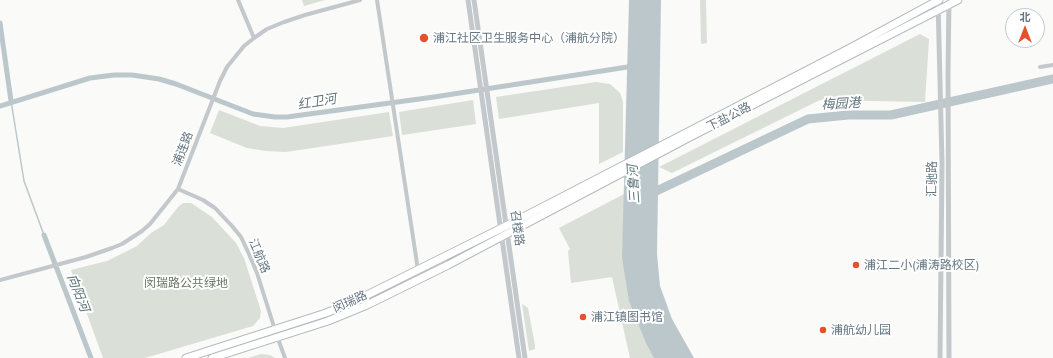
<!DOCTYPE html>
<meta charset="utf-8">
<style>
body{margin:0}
#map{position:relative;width:1053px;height:358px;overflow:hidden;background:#fafaf8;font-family:Mulish,"Noto Sans SC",sans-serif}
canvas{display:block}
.north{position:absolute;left:1005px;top:8px;width:40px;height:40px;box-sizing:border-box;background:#fff;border:1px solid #c1c9cd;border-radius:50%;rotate:0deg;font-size:11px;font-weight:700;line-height:16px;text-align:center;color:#657783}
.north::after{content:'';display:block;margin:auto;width:14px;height:18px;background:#e4512d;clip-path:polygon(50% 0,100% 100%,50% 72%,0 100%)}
</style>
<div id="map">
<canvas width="1053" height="358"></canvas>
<div class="north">北</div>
</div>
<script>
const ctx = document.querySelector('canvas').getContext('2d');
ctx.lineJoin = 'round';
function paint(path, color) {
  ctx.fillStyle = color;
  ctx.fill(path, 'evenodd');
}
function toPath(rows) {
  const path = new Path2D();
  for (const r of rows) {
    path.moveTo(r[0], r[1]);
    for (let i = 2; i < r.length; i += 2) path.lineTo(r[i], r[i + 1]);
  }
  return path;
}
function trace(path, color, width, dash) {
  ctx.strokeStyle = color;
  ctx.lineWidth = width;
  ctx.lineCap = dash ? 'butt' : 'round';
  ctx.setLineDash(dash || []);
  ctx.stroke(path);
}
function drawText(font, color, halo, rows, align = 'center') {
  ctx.font = font + ' Mulish,"Noto Sans SC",sans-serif';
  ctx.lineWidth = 4;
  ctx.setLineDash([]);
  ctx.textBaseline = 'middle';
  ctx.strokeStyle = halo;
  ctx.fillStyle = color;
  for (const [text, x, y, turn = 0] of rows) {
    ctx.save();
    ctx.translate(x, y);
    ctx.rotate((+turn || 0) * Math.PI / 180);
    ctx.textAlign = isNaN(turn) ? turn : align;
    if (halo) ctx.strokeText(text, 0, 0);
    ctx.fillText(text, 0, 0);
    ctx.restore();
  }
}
const green = toPath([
 [297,0,325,0,304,6,302,0],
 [700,0,706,0,707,43,701,44],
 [920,34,929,39,925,102,820,100,672,173,659,167],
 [596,82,610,84,620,93,623,102,623,152,599,164,599,103,499,119,496,97],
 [473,100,476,124,402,135,399,112],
 [219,110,260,126,283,128,389,112,393,136,286,152,266,151,247,148,210,133],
 [624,194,675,358,630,358,612,277,571,283,568,251,570,249,559,228],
 [183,203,191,203,212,217,236,243,244,258,261,311,260,318,253,326,145,358,103,358,71,270,107,261,137,246,151,233,164,225,178,207],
 [522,304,528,308,535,345,535,349,529,351],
 [261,354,270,355,275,358,248,358]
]);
const water = toPath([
 [629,0,661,0,657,254,660,286,672,319,694,358,654,358,646,343,629,301,622,258]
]);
const stream = toPath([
 [11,101,24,181,44,235]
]);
const canal = toPath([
 [0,23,11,101],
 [0,106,90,78,114,75,132,75,159,79,176,84,253,114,275,117,287,117,434,97,634,66],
 [44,235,91,358]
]);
const river = toPath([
 [648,195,808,119,848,115,891,115,1053,79]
]);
const minor = toPath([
 [238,0,254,38],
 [377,0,418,270],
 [1040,67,1053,65],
 [178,189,203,200,215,208,232,226,241,237,249,254,257,273,275,330],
 [0,280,86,257,112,248,122,244,142,231,150,224,178,189,220,81,227,67,244,46,254,38,267,29,284,22,305,15,360,0],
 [277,336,285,358]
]);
const tertiary = toPath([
 [468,0,519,358],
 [474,0,525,358],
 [938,0,942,163,940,358],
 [949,358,948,73,949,0]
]);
const primary = toPath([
 [186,358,326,313,353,302,506,226,850,48,939,0],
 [212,358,328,321,367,305,448,265,692,136,958,0]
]);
const markers = [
 [424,38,5,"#e4512d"],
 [856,265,4,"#e4512d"],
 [583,317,4,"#e4512d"],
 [823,330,4,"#e4512d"]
];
const poiNames = [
 ["浦江社区卫生服务中心（浦航分院）",433,38],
 ["浦江二小(浦涛路校区)",864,265],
 ["浦江镇图书馆",591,317],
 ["浦航幼儿园",831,330]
];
const streetNames = [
 ["下盐公路",729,117,-27],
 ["浦连路",183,149,-69],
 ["汇驰路",932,179,-90],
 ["召楼路",517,228,82],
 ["江航路",259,256,67],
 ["闵瑞路",350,302,-24]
];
const parkNames = [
 ["闵瑞路公共绿地",186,283]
];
const waterNames = [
 ["红卫河",317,102,-9],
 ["梅园港",841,104,-3],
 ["三鲁河",634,184,-94],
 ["向阳河",78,293,69]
];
paint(green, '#dadfd7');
paint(water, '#bbc7cb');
trace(stream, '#bbc7cb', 1.5);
trace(canal, '#bbc7cb', 5);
trace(river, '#bbc7cb', 9);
trace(primary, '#b5babe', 9);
trace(minor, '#c3c8cc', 4);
trace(tertiary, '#c3c8cc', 5);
trace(primary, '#fff', 7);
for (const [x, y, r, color] of markers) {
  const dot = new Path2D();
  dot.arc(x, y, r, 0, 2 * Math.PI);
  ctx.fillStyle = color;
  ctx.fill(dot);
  trace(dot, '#fff', 1.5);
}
drawText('12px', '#657783', '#fff', poiNames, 'left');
drawText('12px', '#657783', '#fff', streetNames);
drawText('12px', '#697a64', '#fff', parkNames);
drawText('italic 13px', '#60767c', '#fff', waterNames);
</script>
